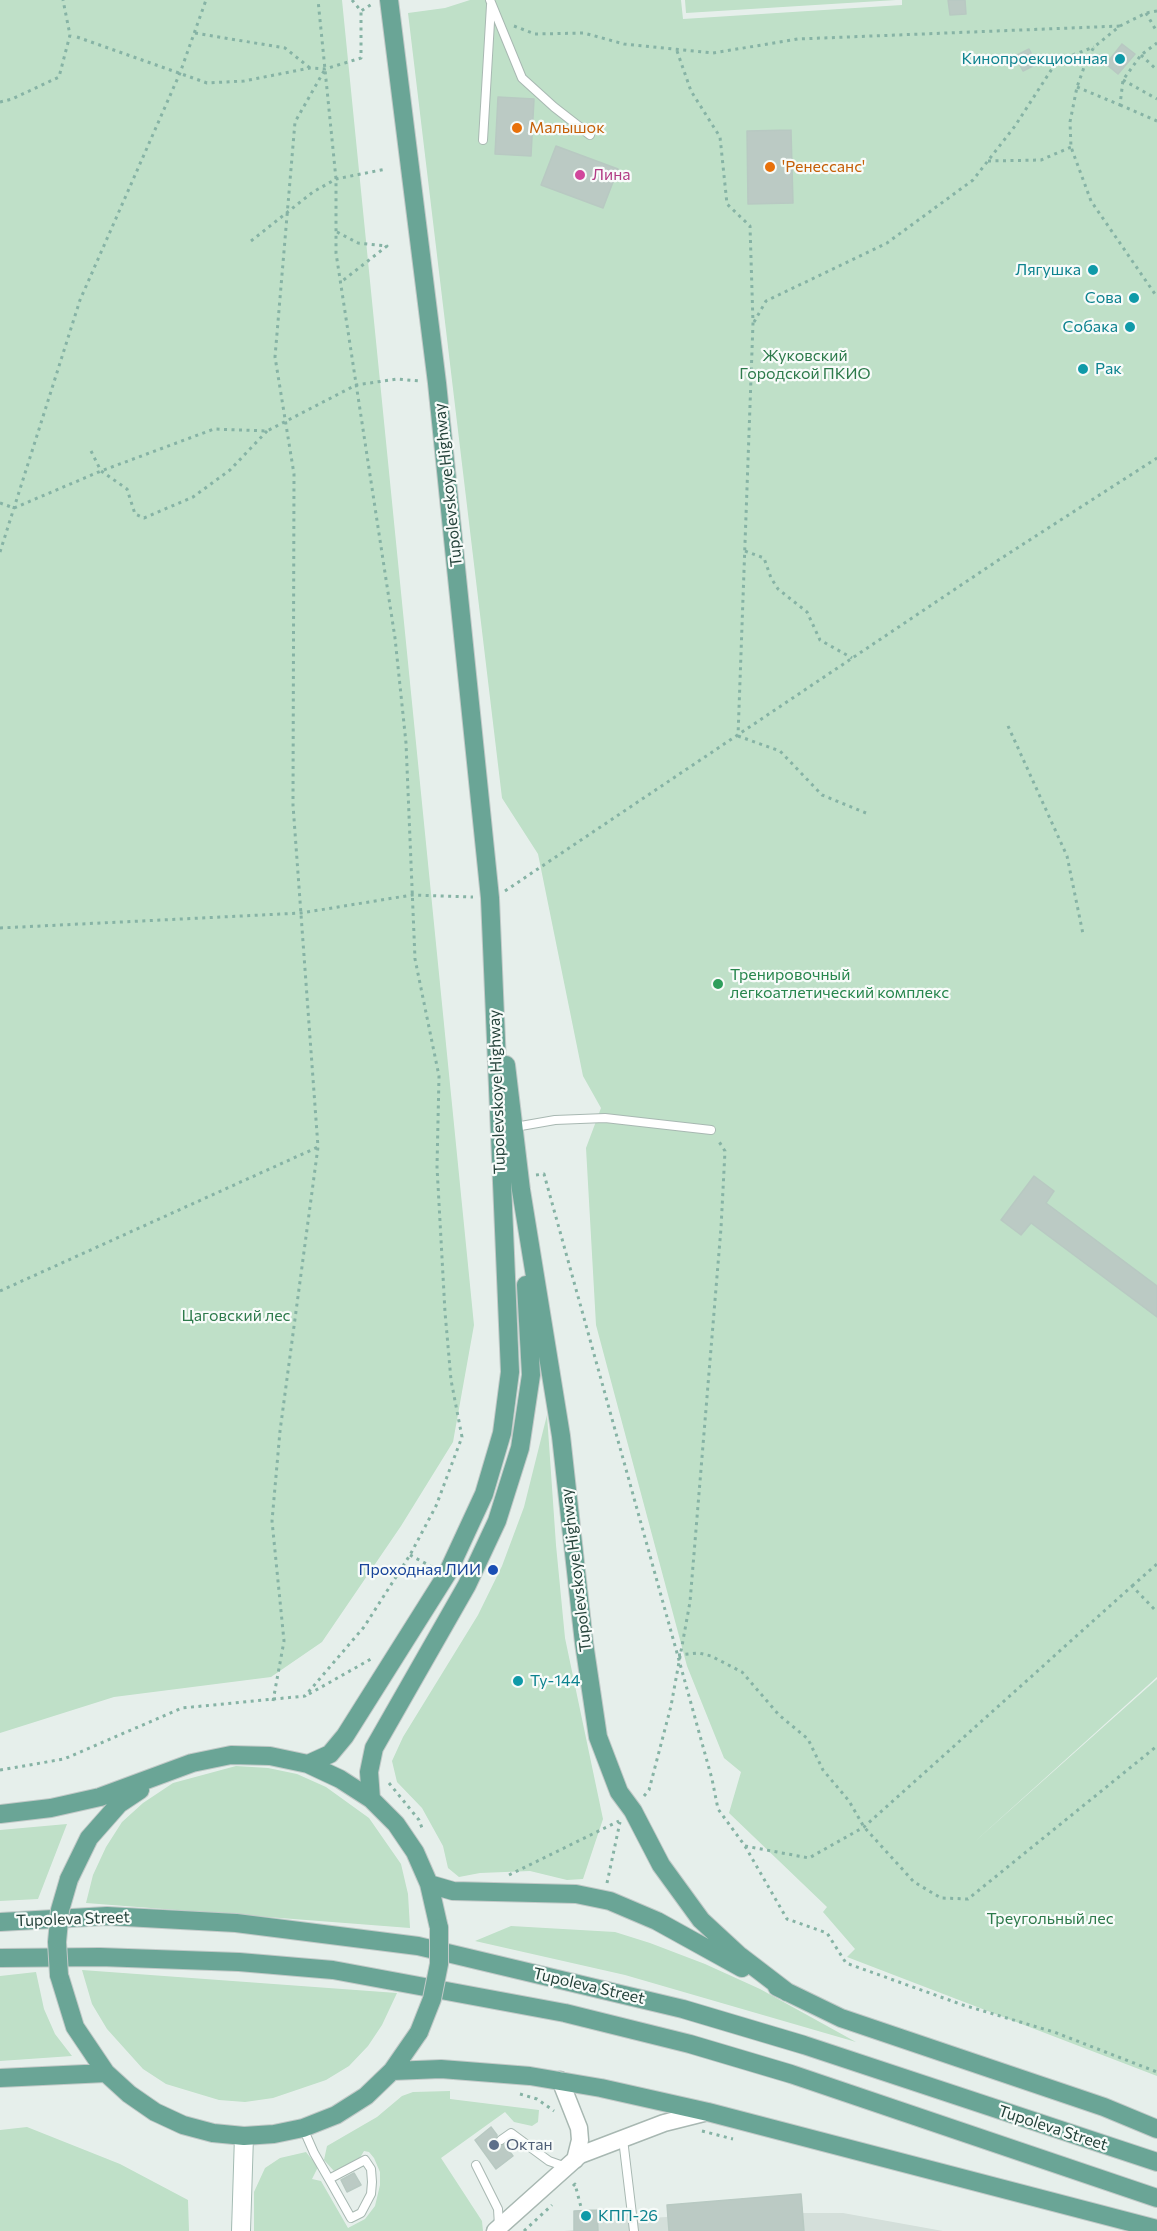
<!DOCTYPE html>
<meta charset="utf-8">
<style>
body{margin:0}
canvas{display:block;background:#e6efeb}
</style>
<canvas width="1157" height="2231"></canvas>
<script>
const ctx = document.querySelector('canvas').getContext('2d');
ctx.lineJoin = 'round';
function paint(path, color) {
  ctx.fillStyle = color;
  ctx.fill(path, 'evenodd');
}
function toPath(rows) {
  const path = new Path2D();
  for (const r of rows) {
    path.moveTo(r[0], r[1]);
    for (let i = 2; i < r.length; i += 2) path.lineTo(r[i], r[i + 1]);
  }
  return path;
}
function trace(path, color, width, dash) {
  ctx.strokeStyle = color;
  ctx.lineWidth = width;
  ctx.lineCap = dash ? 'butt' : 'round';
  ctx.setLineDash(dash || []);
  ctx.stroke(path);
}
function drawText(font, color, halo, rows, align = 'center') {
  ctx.font = font + ' Commissioner,sans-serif';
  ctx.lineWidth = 4.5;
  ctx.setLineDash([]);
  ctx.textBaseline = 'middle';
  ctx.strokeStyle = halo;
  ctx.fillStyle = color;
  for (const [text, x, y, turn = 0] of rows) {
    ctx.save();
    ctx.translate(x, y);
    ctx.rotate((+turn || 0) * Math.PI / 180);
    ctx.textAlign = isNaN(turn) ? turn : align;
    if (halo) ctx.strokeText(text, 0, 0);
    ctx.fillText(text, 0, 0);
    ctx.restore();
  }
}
const built = toPath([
 [801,2194,803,2213,843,2213,943,2231,564,2231,574,2230,574,2211,597,2210,598,2222,633,2219,667,2217,667,2205]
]);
const green = toPath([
 [0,0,342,0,474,1325,453,1442,401,1526,322,1642,271,1677,114,1697,0,1733],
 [470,0,681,0,683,19,902,5,902,0,1157,0,1157,1677,971,1845,1157,1679,1157,2076,847,1957,855,1949,823,1912,827,1907,729,1813,741,1772,724,1758,687,1666,596,1325,586,1148,601,1108,583,1076,538,854,502,798,408,13,445,8],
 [685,0,896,0,686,13],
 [547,1415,556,1545,565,1638,603,1819,583,1879,567,1880,530,1871,480,1873,459,1877,448,1868,443,1846,422,1808,397,1782,392,1761,403,1737,478,1615,502,1566,524,1507],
 [236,1766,268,1768,297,1774,326,1787,369,1818,401,1864,408,1894,410,1928,86,1903,93,1875,106,1847,122,1822,143,1803,173,1783],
 [67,1824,38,1899,0,1901,0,1830],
 [511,1926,615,1932,650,1943,705,1964,760,1989,856,2042,625,1975,475,1941],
 [82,1970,397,1993,382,2025,368,2046,349,2066,326,2080,273,2098,245,2102,219,2100,166,2084,143,2069,107,2029,92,2004],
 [36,1972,44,2009,55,2034,72,2056,0,2061,0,1976],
 [450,2091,450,2099,539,2110,538,2122,532,2126,514,2122,505,2112,441,2158,482,2221,483,2231,254,2231,254,2192,265,2168,280,2158,306,2152,318,2167,312,2179,321,2181,348,2228,365,2219,375,2206,380,2185,380,2172,374,2158,369,2152,364,2151,358,2161,334,2171,324,2160,327,2146,377,2117,402,2096,413,2092],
 [27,2127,120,2164,188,2200,189,2231,0,2231,0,2130]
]);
const building = toPath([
 [948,0,965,0,966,14,950,15,948,0],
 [1122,44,1135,54,1118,74,1106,64,1122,44],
 [1029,49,1037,64,1023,71,1015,56,1029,49],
 [498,97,534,99,531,156,495,154,498,97],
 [791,130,793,203,748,204,747,131,791,130],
 [556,146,618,169,603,208,541,185,556,146],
 [1034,1176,1054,1191,1046,1203,1157,1286,1157,1317,1031,1223,1021,1235,1001,1220,1034,1176],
 [491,2127,497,2135,496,2144,505,2145,513,2156,496,2169,475,2140,491,2127],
 [354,2173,361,2185,347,2192,341,2180,354,2173],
 [801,2194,804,2231,669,2231,667,2205,801,2194],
 [597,2210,598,2231,574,2231,574,2211,597,2210]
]);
const path = toPath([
 [352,0,361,11,372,4],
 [1157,11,1146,13,1120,26,1094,47,1087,59,1077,87,1070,122,1071,147,1091,201,1157,297],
 [1146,13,1157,32],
 [514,26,535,34,584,33,624,44,713,53,798,39,1120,26],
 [195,33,285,48,310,68],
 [77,37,207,83,244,81,310,68,325,69,361,58,361,11],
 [677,51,691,91,720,137,727,204,750,226,753,323,738,736],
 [1141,55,1157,70],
 [1123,80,1157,99],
 [1077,87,1120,105,1123,80,1141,55,1157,43],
 [0,102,12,99,59,77,70,35,63,0],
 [1120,105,1157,121],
 [988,161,1041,160,1071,147],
 [337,232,358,243,387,246,341,282],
 [251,241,313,192,336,179,386,169],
 [754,322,766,301,887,243,973,180,1015,126,1057,61,1094,47],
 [91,451,101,471,127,489,135,514,144,518,193,497,230,470,267,431],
 [0,503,14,508,101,471,214,429,267,431,356,385,397,379,420,381],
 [745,551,764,558,771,578,778,589,807,612,820,640,852,658],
 [0,552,80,300,180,73,206,0],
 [1008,726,1067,856,1083,934],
 [738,736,780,751,822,795,866,813],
 [505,891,997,561,1157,458],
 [0,928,301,913,412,895,473,897],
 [536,1175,544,1174,712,1779,718,1809,745,1846,787,1919,827,1933,846,1963,963,2005,1054,2032,1157,2072],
 [0,1291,318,1147],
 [410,1555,432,1567],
 [1132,1586,1157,1564],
 [678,1655,699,1653,711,1656,742,1672,779,1715,808,1739,823,1770,849,1801,864,1827,914,1882,941,1898,968,1899,1157,1746],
 [309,1694,371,1659],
 [273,1701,284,1641,272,1521,280,1431,318,1147,293,805,294,474,275,357,295,122,324,71],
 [0,1770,64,1759,182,1708,305,1696,364,1627,410,1555,436,1506,462,1437,451,1380,445,1312,437,1167,439,1076,415,959,406,743,395,638,336,253,336,179,318,0],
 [389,1783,419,1820,422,1828],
 [644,1796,649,1790,671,1706,690,1602,721,1228,725,1151,718,1140],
 [745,1846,809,1858,864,1827,1132,1586,1157,1612],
 [509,1875,619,1821],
 [607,1883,620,1822],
 [520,2094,537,2099,554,2111],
 [702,2131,733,2139],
 [573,2186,575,2184,582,2211],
 [524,2231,552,2205]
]);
const lane = toPath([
 [490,0,522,78,554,107,590,135],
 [483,140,491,5],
 [515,1127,555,1120,605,1118,711,1130],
 [303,2128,314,2153,329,2179,351,2218,361,2213,371,2194,372,2182,371,2169,365,2160,329,2179],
 [623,2139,634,2231],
 [501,2140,511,2133,549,2161,566,2167],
 [476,2165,498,2209,499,2226]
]);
const street = toPath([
 [560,2080,579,2128,580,2140,575,2160],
 [495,2231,580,2155,664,2123,708,2112]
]);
const secondary = toPath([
 [241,2231,244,2136]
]);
const primary = toPath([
 [506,1065,521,1190,561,1436,584,1643,598,1737,619,1792,633,1811,661,1865,701,1920,740,1956,787,1992],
 [308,1764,330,1754,345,1736,447,1574,484,1494,502,1433,510,1372,490,898,437,383,389,0],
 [371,1799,369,1772,374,1748,467,1585,497,1521,520,1448,531,1375,526,1285],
 [0,1814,51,1808,100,1797,192,1763,231,1755,270,1756,308,1764,340,1779,371,1799,396,1824,415,1852,429,1884,439,1928],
 [69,1879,89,1838,119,1804,140,1790],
 [429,1884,453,1891,576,1894,610,1901,657,1921,742,1968],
 [0,1922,107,1916,236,1923,418,1946,683,2009,804,2045,1157,2162],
 [0,1958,100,1957,239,1962,333,1970,565,2013,690,2044,791,2074,1157,2198],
 [59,1975,75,2027,106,2073,129,2094,155,2112,183,2125,213,2133,244,2136,274,2134,303,2128,336,2115,366,2096,392,2071,419,2032],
 [777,1987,841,2018,1104,2107,1157,2129],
 [392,2071,441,2069,530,2076,601,2088,708,2112,1157,2229],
 [0,2078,106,2073]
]);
const primaryBridge = toPath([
 [59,1975,57,1942,60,1910,69,1879],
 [419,2032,432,1999,439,1964,439,1928]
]);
const markers = [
 [1120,59,6,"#0f9aa8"],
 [517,128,6,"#e8710a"],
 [770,167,6,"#e8710a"],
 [580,175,6,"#d1479c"],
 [1093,270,6,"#0f9aa8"],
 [1134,298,6,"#0f9aa8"],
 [1130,327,6,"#0f9aa8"],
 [1083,369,6,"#0f9aa8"],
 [718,984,6,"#2e9e5b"],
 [493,1570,6,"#1a4fb4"],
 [518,1681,6,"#0f9aa8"],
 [494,2145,6,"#5c6f8a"],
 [586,2216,6,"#0f9aa8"]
];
const cultureNames = [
 ["Кинопроекционная",1108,59],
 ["Лягушка",1081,270],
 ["Сова",1122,298],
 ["Собака",1118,327],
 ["Рак",1095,369,"left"],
 ["Ty-144",530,1681,"left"],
 ["КПП-26",598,2216,"left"]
];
const foodNames = [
 ["Малышок",529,128],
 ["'Ренессанс'",782,167]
];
const hotelNames = [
 ["Лина",592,175]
];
const parkNames = [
 ["Жуковский",805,356],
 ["Городской ПКИО",805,374],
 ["Цаговский лес",236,1316],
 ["Треугольный лес",1050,1919]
];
const streetNames = [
 ["Tupolevskoye Highway",448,485,-96],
 ["Tupolevskoye Highway",497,1092,-92],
 ["Tupolevskoye Highway",576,1570,-97],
 ["Tupoleva Street",73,1919,-2],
 ["Tupoleva Street",589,1986,13],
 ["Tupoleva Street",1053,2128,18]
];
const leisureNames = [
 ["Тренировочный",730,975],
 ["легкоатлетический комплекс",730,993]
];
const transitNames = [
 ["Проходная ЛИИ",481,1570]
];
const serviceNames = [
 ["Октан",506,2145]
];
paint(built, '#d4dfda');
paint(green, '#bfe0c8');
paint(building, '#bbcac4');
trace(building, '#b8c9c2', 1.5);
trace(lane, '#a8b8b2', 10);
trace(street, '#a8b8b2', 19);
trace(secondary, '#a4bbb3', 20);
trace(primary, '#c2cac8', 20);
trace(path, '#86b3a5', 3, [3, 4.5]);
trace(lane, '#fff', 8);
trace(street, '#fff', 16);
trace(secondary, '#fff', 18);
trace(primary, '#6aa596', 18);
trace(primaryBridge, '#c2cac8', 20, []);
trace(primaryBridge, '#6aa596', 18);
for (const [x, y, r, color] of markers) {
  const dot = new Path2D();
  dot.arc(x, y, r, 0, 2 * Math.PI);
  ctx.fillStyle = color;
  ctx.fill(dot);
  trace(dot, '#f7fbf9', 2);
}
drawText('16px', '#0d838f', '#f7fbf9', cultureNames, 'right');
drawText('16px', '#c56008', '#f7fbf9', foodNames, 'left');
drawText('16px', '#b23c85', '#f7fbf9', hotelNames, 'left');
drawText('16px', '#2d7a4b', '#f7fbf9', parkNames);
drawText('16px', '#24423a', '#f7fbf9', streetNames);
drawText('16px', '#27864d', '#f7fbf9', leisureNames, 'left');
drawText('16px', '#164399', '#f7fbf9', transitNames, 'right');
drawText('16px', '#4e5e75', '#f7fbf9', serviceNames, 'left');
</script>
